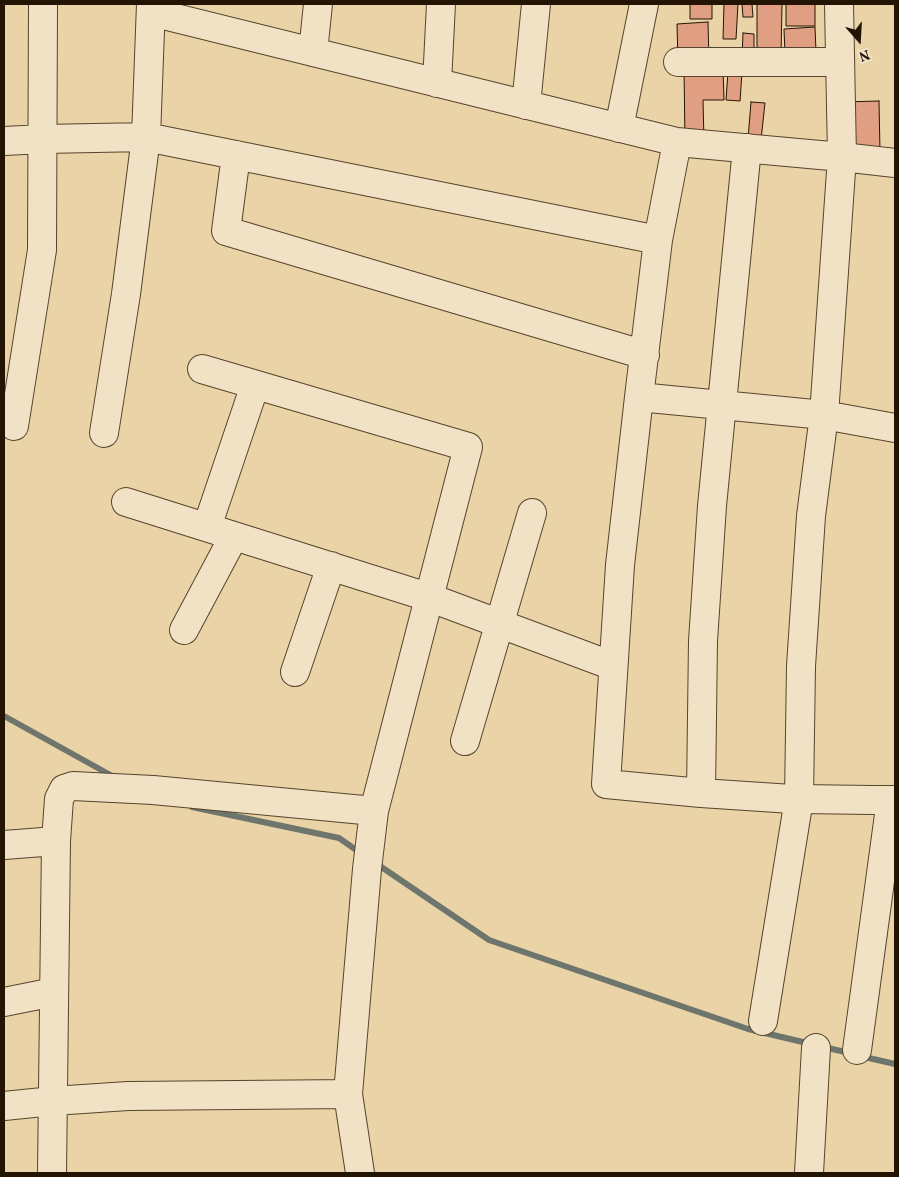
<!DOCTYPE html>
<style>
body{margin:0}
#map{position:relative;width:899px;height:1177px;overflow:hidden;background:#ead3a6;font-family:Vollkorn,serif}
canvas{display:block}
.frame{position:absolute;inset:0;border:5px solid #241404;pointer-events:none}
.north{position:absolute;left:834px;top:15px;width:50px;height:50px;-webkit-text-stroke:4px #f1e2c5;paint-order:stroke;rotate:161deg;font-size:14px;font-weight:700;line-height:20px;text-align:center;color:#241404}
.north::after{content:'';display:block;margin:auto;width:18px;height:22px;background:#241404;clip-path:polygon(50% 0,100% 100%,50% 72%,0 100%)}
</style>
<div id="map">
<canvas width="899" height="1177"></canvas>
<div class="frame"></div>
<div class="north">N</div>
</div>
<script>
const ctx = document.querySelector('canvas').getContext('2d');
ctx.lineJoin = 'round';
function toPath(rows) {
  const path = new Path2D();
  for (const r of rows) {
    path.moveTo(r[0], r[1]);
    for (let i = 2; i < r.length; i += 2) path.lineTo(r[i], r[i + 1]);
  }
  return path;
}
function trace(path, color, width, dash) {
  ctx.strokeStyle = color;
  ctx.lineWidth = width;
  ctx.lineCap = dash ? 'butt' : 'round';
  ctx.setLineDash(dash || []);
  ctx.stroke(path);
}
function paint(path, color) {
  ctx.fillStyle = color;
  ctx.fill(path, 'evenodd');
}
const stream = toPath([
 [4,716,114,777],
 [192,807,339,838,362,854],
 [374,862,489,940,748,1029,811,1044],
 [823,1047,850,1053],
 [860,1056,895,1064]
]);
const building = toPath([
 [690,4,712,4,712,19,690,19,690,4],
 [724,4,738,4,736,39,723,39,724,4],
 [742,4,752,4,753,17,743,17,742,4],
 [757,4,782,4,781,56,757,56,757,4],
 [786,4,815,4,815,26,786,26,786,4],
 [708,22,709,60,678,62,677,24,708,22],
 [815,27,816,51,785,53,784,29,815,27],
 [743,33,754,34,754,59,742,58,743,33],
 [723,69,724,100,703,100,704,142,685,142,684,70,723,69],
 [728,71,742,72,740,101,726,100,728,71],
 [879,101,880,152,843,153,842,102,879,101],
 [751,102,765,103,761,140,748,139,751,102]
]);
const minor = toPath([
 [839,4,842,157,895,163],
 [151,12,677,142],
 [313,52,318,4],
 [678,62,840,62],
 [437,83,441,4],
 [526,105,536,4],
 [619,128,644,4],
 [4,141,43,139,146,137,658,240],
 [236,155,226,231,645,355],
 [202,369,468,447,374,811,367,869,348,1094,360,1173],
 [639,397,658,240,677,142,842,157,824,415,895,428],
 [14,426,42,250,43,4],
 [104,433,126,294,146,137,151,4],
 [126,502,428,597,613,666],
 [207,527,255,385],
 [184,630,234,536],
 [295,672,331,566],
 [465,741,532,513],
 [701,793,703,641,712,506,747,148],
 [4,845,56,841],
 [4,1002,54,992],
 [763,1021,799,799,801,666,811,516,824,415,639,397,620,565,606,784,701,793,792,799,799,799,872,800,895,800],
 [857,1050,891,800],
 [4,1106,53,1101,128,1096,348,1094],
 [52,1173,56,841,59,799,64,789,73,786,153,790,374,811],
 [809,1173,816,1048]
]);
trace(stream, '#6d756d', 6);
paint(building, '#e09f83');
trace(building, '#241404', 1);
trace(minor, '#56442c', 30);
trace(minor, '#f1e2c5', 28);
</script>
